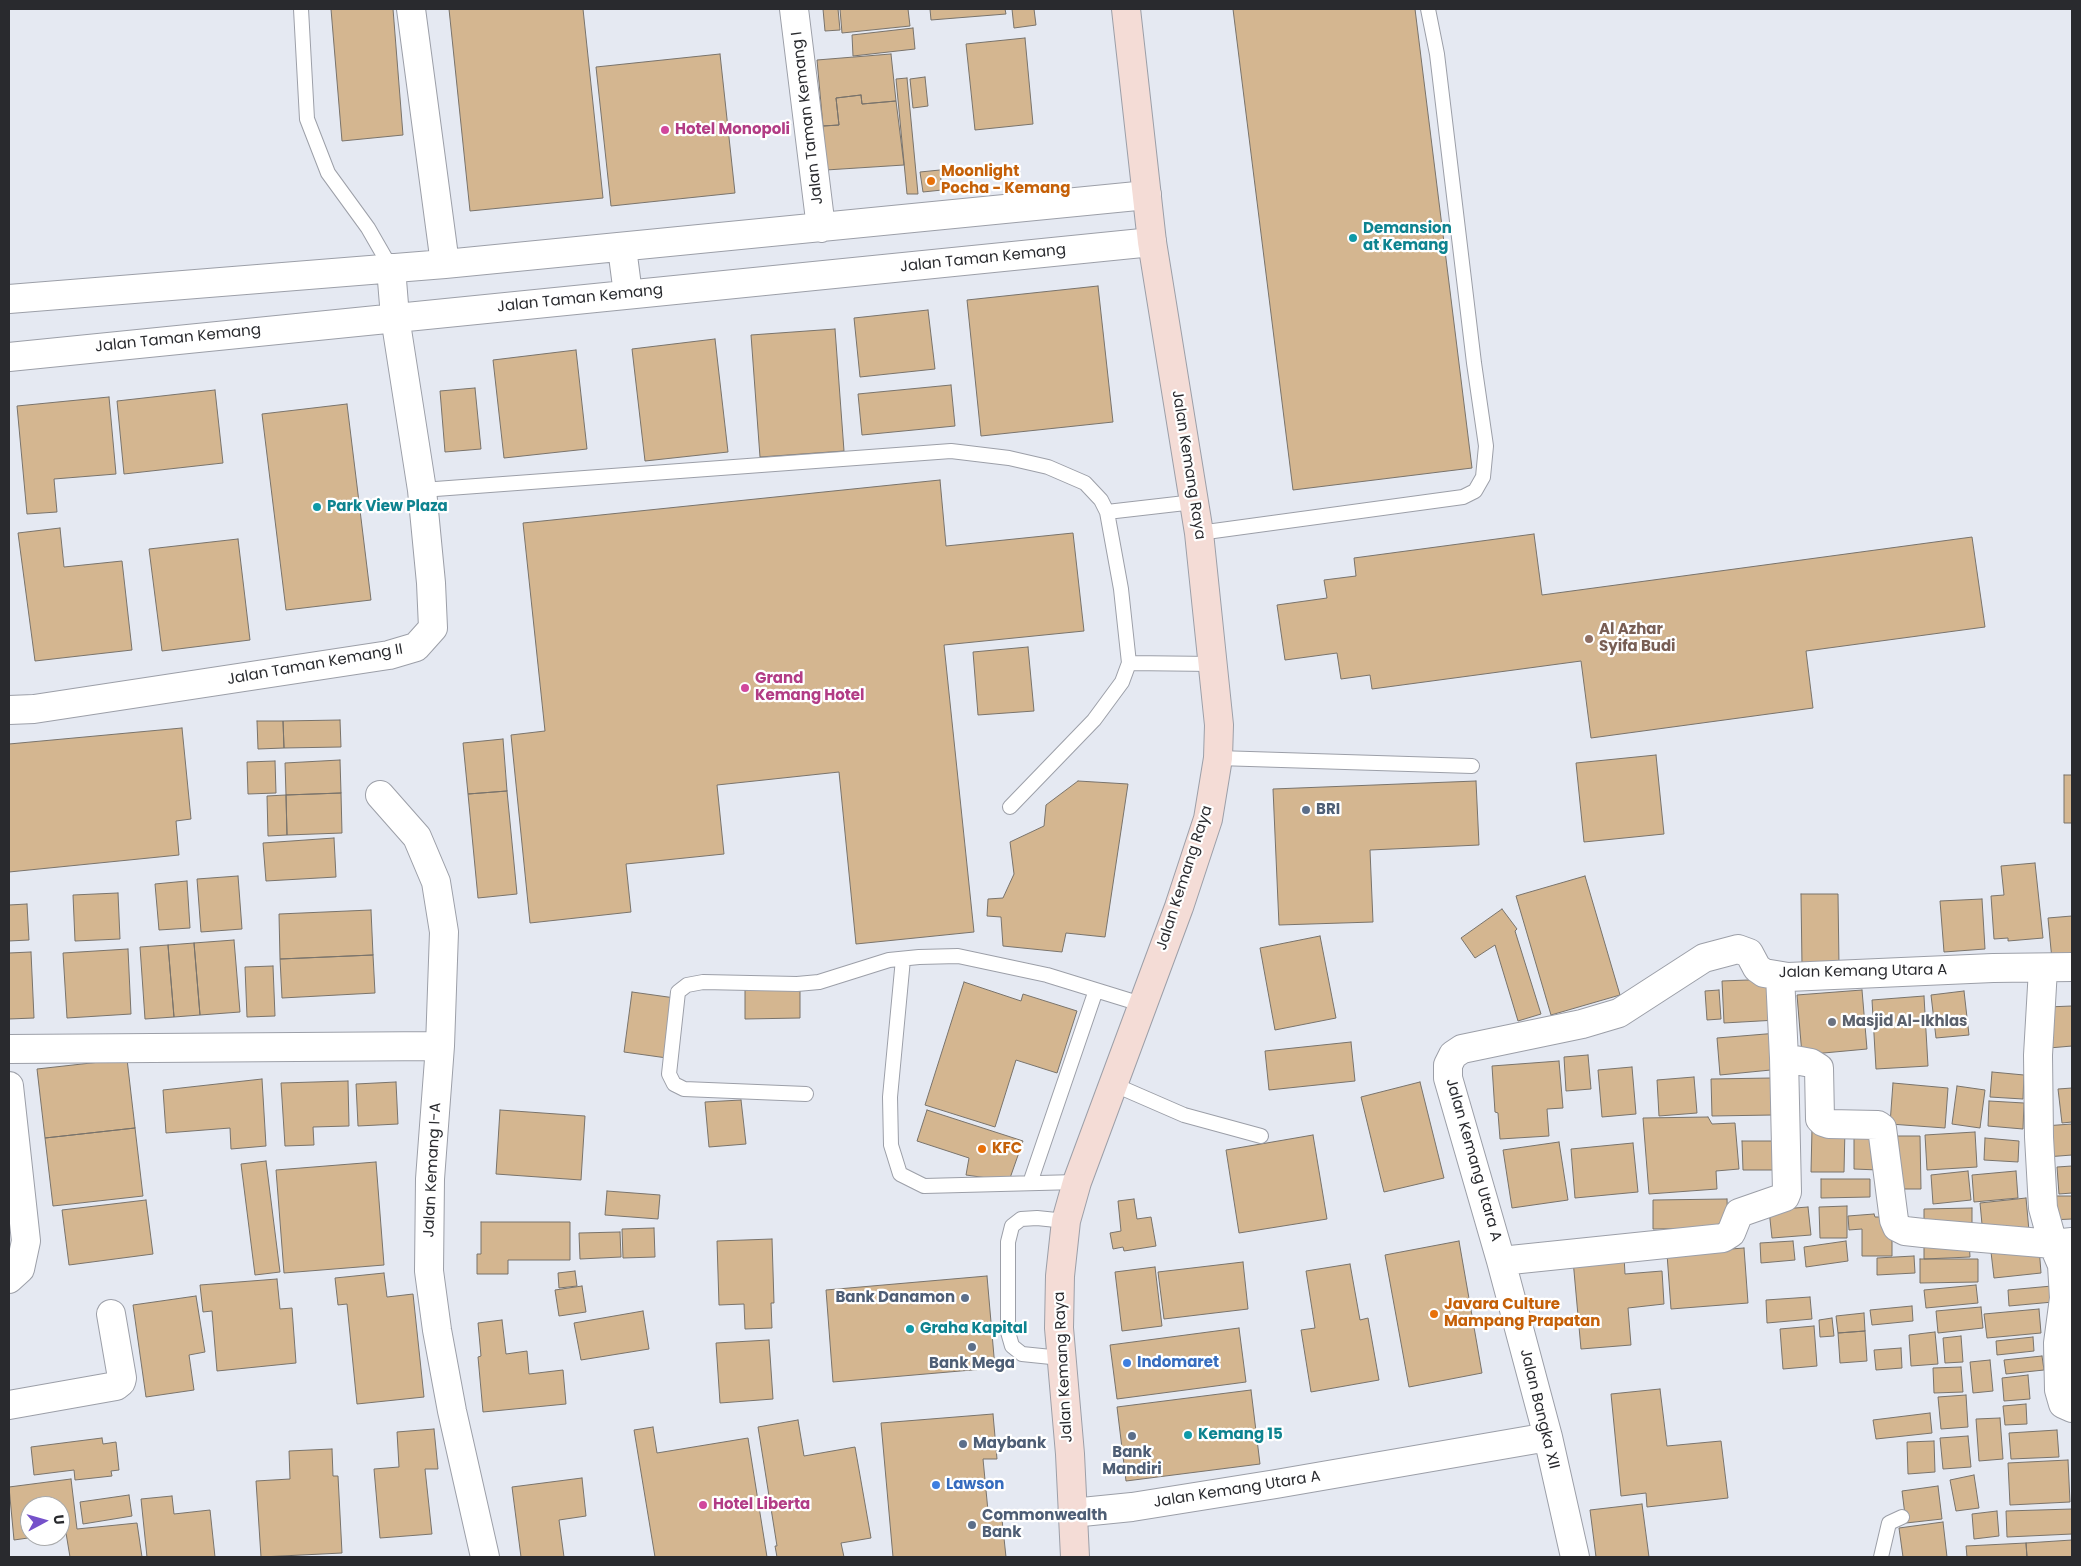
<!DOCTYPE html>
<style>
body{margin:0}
#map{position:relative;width:2081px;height:1566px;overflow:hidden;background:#e5e9f2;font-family:Poppins,sans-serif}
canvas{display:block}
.frame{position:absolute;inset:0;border:10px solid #292a2e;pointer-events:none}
.north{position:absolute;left:20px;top:1496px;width:50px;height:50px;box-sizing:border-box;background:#fff;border:1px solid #a9aaab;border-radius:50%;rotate:84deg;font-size:14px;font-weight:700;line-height:20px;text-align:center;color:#292a2e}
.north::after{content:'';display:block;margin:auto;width:18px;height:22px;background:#7551ca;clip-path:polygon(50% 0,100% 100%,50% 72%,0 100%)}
</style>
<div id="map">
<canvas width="2081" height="1566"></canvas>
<div class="frame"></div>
<div class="north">U</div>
</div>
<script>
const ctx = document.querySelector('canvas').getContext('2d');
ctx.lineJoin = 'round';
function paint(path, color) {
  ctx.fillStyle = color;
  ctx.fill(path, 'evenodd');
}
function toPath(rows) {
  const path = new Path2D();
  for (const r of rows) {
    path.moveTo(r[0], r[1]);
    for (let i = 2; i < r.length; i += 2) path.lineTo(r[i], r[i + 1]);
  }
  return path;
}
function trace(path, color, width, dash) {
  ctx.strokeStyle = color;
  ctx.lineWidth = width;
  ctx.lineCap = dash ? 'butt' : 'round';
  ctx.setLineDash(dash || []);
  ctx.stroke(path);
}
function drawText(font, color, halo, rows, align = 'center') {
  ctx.font = font + ' Poppins,sans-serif';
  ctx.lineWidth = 4.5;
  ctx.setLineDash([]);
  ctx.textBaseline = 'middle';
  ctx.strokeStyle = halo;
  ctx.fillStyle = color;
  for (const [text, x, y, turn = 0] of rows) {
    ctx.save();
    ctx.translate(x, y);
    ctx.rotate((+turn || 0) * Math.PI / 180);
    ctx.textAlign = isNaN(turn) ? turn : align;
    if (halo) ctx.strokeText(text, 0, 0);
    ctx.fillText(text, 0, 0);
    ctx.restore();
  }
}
const building = toPath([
 [331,9,393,9,403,135,342,141,331,9],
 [449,9,583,9,603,198,470,211,449,9],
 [823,9,838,9,840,30,825,31,823,9],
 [840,9,908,9,910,26,842,33,840,9],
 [930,9,1005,9,1006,14,931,20,930,9],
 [1012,9,1034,9,1036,25,1014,28,1012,9],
 [1233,9,1415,9,1472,468,1293,490,1233,9],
 [913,28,915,49,853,56,852,35,913,28],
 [1025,38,1033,124,975,130,966,44,1025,38],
 [720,54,735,193,611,206,596,67,720,54],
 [891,54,896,101,862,104,861,95,836,98,839,125,823,126,817,60,891,54],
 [925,77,928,106,913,108,910,79,925,77],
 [907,78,918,194,907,194,896,79,907,78],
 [861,95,862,104,896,101,904,165,826,170,823,126,839,125,836,98,861,95],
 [940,170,942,190,923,192,920,172,940,170],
 [1098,286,1113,422,981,436,967,300,1098,286],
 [928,310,935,369,860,377,854,318,928,310],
 [835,329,844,451,760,457,751,335,835,329],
 [715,339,728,452,645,461,632,349,715,339],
 [576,350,587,449,504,458,493,360,576,350],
 [951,385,955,426,862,435,858,394,951,385],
 [475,388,481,449,445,452,440,391,475,388],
 [215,390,223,463,124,474,117,401,215,390],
 [109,397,116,474,54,479,57,512,27,514,17,406,109,397],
 [347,404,371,600,286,610,262,414,347,404],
 [940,480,946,546,1073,533,1084,631,944,645,974,932,856,944,839,772,717,785,724,854,626,864,631,912,530,923,511,735,545,731,523,523,940,480],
 [60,528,64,567,122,561,132,650,35,661,18,533,60,528],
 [1534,534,1542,595,1972,537,1985,627,1806,651,1813,708,1591,738,1581,661,1372,689,1370,675,1341,679,1337,653,1285,660,1277,605,1327,598,1324,580,1356,576,1354,558,1534,534],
 [238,539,250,640,162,651,149,549,238,539],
 [1028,647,1034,711,978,715,973,652,1028,647],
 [340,720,341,747,284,748,283,721,340,720],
 [257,721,283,721,284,748,258,749,257,721],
 [182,728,191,819,176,821,179,855,9,872,9,744,182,728],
 [503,739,507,791,468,794,463,743,503,739],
 [1656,755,1664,834,1584,842,1576,763,1656,755],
 [340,760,341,793,286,795,285,763,340,760],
 [275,761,276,793,248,794,247,762,275,761],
 [2064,775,2072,775,2072,823,2064,823,2064,775],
 [1078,781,1128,784,1105,937,1066,933,1062,952,1003,946,1001,917,987,916,988,899,1003,898,1014,874,1010,842,1044,826,1046,805,1078,781],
 [1476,781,1479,845,1370,850,1373,922,1279,925,1273,789,1476,781],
 [507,791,517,894,478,898,468,794,507,791],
 [341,793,342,833,287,835,286,795,341,793],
 [286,795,287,835,268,836,267,796,286,795],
 [334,838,336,877,266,881,263,843,334,838],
 [2035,863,2043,938,2008,941,2008,938,1994,939,1991,896,2004,895,2001,866,2035,863],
 [238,876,242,929,201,932,197,879,238,876],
 [1585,876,1620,995,1551,1015,1516,896,1585,876],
 [187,881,190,928,159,930,155,884,187,881],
 [118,893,120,939,75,941,73,895,118,893],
 [1801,894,1838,894,1839,966,1802,966,1801,894],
 [1982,899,1985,949,1944,952,1940,901,1982,899],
 [27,904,29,940,9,941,9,905,27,904],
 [1502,909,1517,929,1515,931,1541,1014,1518,1021,1495,945,1475,958,1461,938,1502,909],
 [371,910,373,955,280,959,279,914,371,910],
 [2072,916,2072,958,2052,960,2048,918,2072,916],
 [1320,936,1336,1018,1275,1030,1260,948,1320,936],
 [234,940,240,1012,200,1015,194,943,234,940],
 [194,943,200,1015,174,1017,168,945,194,943],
 [168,945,174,1017,145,1019,140,947,168,945],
 [128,949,131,1014,67,1018,63,953,128,949],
 [31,952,34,1018,9,1019,9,953,31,952],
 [373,955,375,993,282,998,280,959,373,955],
 [273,966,275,1016,247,1017,245,967,273,966],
 [1774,979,1777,1020,1724,1023,1722,981,1774,979],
 [964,982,1021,1001,1023,994,1077,1011,1057,1073,1016,1060,995,1127,925,1105,964,982],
 [800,989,800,1018,745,1019,745,990,800,989],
 [1719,990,1721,1019,1707,1020,1705,991,1719,990],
 [1862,990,1867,1049,1802,1055,1797,995,1862,990],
 [1964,991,1969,1035,1936,1038,1931,995,1964,991],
 [632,992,675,998,667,1058,624,1052,632,992],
 [1924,996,1928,1066,1876,1069,1872,1000,1924,996],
 [2072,1006,2072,1046,2049,1048,2047,1007,2072,1006],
 [1778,1033,1781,1069,1720,1075,1717,1038,1778,1033],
 [1351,1042,1355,1081,1269,1090,1265,1051,1351,1042],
 [1588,1055,1591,1089,1566,1091,1564,1057,1588,1055],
 [127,1059,135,1128,45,1138,37,1069,127,1059],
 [1559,1061,1563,1108,1547,1109,1549,1136,1500,1139,1498,1113,1495,1112,1492,1066,1559,1061],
 [1632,1067,1636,1114,1602,1117,1598,1070,1632,1067],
 [1992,1072,2024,1075,2023,1099,1990,1097,1992,1072],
 [1694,1077,1697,1113,1659,1116,1657,1080,1694,1077],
 [1772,1078,1773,1115,1712,1116,1711,1079,1772,1078],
 [262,1079,266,1146,231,1149,230,1128,166,1133,163,1090,262,1079],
 [348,1081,349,1126,313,1127,314,1145,285,1146,281,1083,348,1081],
 [396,1082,398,1124,358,1126,356,1084,396,1082],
 [1420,1082,1444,1178,1384,1192,1361,1097,1420,1082],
 [1893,1083,1948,1088,1945,1128,1890,1124,1893,1083],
 [1957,1086,1985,1090,1980,1128,1952,1124,1957,1086],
 [2072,1088,2072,1122,2062,1123,2058,1089,2072,1088],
 [741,1100,746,1144,709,1147,705,1102,741,1100],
 [1989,1101,2024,1103,2023,1129,1988,1126,1989,1101],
 [500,1110,585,1116,581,1180,496,1174,500,1110],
 [927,1110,1023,1141,1009,1181,966,1175,969,1158,917,1141,927,1110],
 [1708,1117,1712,1124,1735,1123,1739,1169,1716,1171,1717,1189,1649,1194,1643,1118,1708,1117],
 [2072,1124,2072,1155,2046,1157,2044,1126,2072,1124],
 [135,1128,143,1196,53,1206,45,1138,135,1128],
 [1812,1129,1845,1129,1844,1172,1811,1172,1812,1129],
 [1975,1132,1977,1167,1927,1170,1925,1135,1975,1132],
 [1854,1134,1879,1135,1878,1170,1854,1169,1854,1134],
 [1313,1135,1327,1219,1239,1233,1226,1150,1313,1135],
 [1893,1136,1920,1136,1921,1189,1894,1189,1893,1136],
 [1985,1138,2019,1141,2018,1162,1984,1160,1985,1138],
 [1742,1141,1777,1141,1777,1170,1743,1170,1742,1141],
 [1559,1142,1568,1200,1512,1208,1503,1150,1559,1142],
 [1633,1143,1638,1192,1575,1198,1571,1149,1633,1143],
 [266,1161,280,1272,255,1275,241,1164,266,1161],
 [376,1162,384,1265,284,1273,276,1170,376,1162],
 [2072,1166,2072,1193,2059,1194,2057,1167,2072,1166],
 [1968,1171,1971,1200,1933,1204,1931,1175,1968,1171],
 [2016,1171,2018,1198,1974,1202,1972,1175,2016,1171],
 [1821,1179,1870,1179,1870,1197,1821,1198,1821,1179],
 [607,1191,660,1195,658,1219,605,1215,607,1191],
 [2049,1196,2072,1196,2072,1219,2050,1220,2049,1196],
 [2026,1198,2029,1231,1983,1235,1980,1203,2026,1198],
 [1134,1199,1137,1219,1151,1217,1156,1246,1124,1251,1123,1247,1113,1249,1110,1233,1121,1231,1118,1201,1134,1199],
 [1727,1199,1728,1228,1653,1229,1653,1200,1727,1199],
 [146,1200,153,1254,69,1265,62,1210,146,1200],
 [1847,1206,1847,1238,1820,1238,1819,1207,1847,1206],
 [1808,1207,1811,1235,1772,1238,1769,1210,1808,1207],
 [1972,1208,1972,1230,1924,1230,1924,1209,1972,1208],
 [1874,1214,1875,1217,1892,1217,1892,1256,1862,1256,1862,1229,1849,1230,1848,1216,1874,1214],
 [481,1222,570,1222,570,1260,508,1260,508,1274,477,1274,477,1254,481,1254,481,1222],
 [654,1228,655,1257,623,1258,622,1229,654,1228],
 [620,1232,621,1257,580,1259,579,1233,620,1232],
 [772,1239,774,1303,771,1303,772,1328,745,1329,744,1304,719,1305,717,1241,772,1239],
 [1969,1239,1970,1257,1924,1259,1924,1241,1969,1239],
 [1459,1241,1482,1373,1409,1387,1385,1255,1459,1241],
 [1793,1241,1795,1260,1761,1263,1760,1243,1793,1241],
 [1846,1241,1848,1261,1806,1267,1804,1247,1846,1241],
 [2039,1247,2041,1273,1994,1278,1991,1252,2039,1247],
 [1744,1248,1748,1303,1671,1309,1667,1254,1744,1248],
 [1624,1256,1625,1274,1662,1271,1664,1304,1628,1308,1631,1345,1581,1349,1573,1260,1624,1256],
 [1914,1256,1915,1273,1877,1275,1877,1258,1914,1256],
 [1920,1259,1978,1259,1978,1282,1920,1283,1920,1259],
 [1243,1262,1248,1309,1164,1319,1158,1272,1243,1262],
 [1350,1264,1360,1320,1368,1318,1379,1380,1311,1392,1301,1330,1315,1328,1306,1271,1350,1264],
 [1155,1267,1162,1326,1122,1331,1115,1272,1155,1267],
 [575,1271,577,1286,559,1288,558,1273,575,1271],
 [384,1273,387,1297,413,1294,424,1397,357,1404,347,1304,338,1305,335,1278,384,1273],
 [987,1276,995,1368,833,1382,826,1290,987,1276],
 [277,1279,280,1309,292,1308,296,1363,217,1371,212,1311,203,1312,200,1285,277,1279],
 [1976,1285,1978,1303,1926,1308,1924,1290,1976,1285],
 [582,1286,586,1312,559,1316,555,1290,582,1286],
 [2052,1286,2053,1302,2009,1306,2008,1290,2052,1286],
 [196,1296,205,1352,189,1355,194,1390,146,1397,133,1305,196,1296],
 [1810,1297,1812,1319,1767,1323,1766,1300,1810,1297],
 [1912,1306,1913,1321,1872,1325,1870,1310,1912,1306],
 [1981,1307,1983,1328,1938,1333,1936,1311,1981,1307],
 [2039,1309,2041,1333,1987,1338,1984,1314,2039,1309],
 [643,1311,649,1349,581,1360,574,1323,643,1311],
 [1864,1313,1865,1331,1838,1333,1836,1316,1864,1313],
 [1832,1318,1834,1336,1820,1337,1819,1320,1832,1318],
 [502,1320,506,1354,527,1351,529,1374,563,1370,566,1404,483,1412,478,1357,481,1356,478,1323,502,1320],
 [1814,1326,1817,1366,1783,1369,1780,1329,1814,1326],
 [1239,1328,1246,1382,1117,1399,1110,1345,1239,1328],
 [1865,1331,1867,1361,1840,1363,1838,1333,1865,1331],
 [1935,1332,1938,1364,1911,1366,1909,1335,1935,1332],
 [1961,1336,1963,1362,1945,1363,1943,1338,1961,1336],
 [2033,1337,2034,1351,1997,1355,1996,1341,2033,1337],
 [769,1340,773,1399,720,1403,716,1343,769,1340],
 [1901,1348,1902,1368,1876,1370,1874,1350,1901,1348],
 [2042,1356,2044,1370,2006,1374,2004,1360,2042,1356],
 [1990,1360,1993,1391,1973,1393,1970,1362,1990,1360],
 [1961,1367,1963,1392,1934,1393,1933,1368,1961,1367],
 [2028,1375,2030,1399,2004,1401,2002,1378,2028,1375],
 [1660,1389,1667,1446,1721,1441,1728,1498,1647,1507,1646,1493,1621,1496,1611,1394,1660,1389],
 [1251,1390,1260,1464,1126,1481,1117,1407,1251,1390],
 [1966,1395,1968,1427,1941,1429,1938,1397,1966,1395],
 [2026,1404,2027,1424,2005,1425,2003,1406,2026,1404],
 [1930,1413,1932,1433,1876,1439,1873,1420,1930,1413],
 [993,1414,997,1459,983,1459,988,1511,1001,1510,1006,1557,893,1557,881,1423,993,1414],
 [2000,1418,2003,1459,1979,1461,1976,1419,2000,1418],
 [798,1420,804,1456,855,1447,871,1538,841,1543,844,1557,777,1557,775,1546,777,1546,758,1427,798,1420],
 [653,1427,657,1453,748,1438,767,1557,655,1557,634,1430,653,1427],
 [434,1429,438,1469,425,1469,432,1534,380,1538,374,1469,399,1467,397,1432,434,1429],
 [2057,1430,2059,1457,2011,1459,2009,1433,2057,1430],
 [1968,1436,1971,1467,1943,1469,1940,1438,1968,1436],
 [102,1438,103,1444,116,1442,119,1470,111,1471,112,1476,75,1480,74,1470,34,1475,31,1447,102,1438],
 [1934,1441,1935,1472,1908,1474,1907,1442,1934,1441],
 [332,1449,333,1476,338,1476,342,1553,261,1557,256,1481,290,1479,289,1451,332,1449],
 [2068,1460,2070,1502,2010,1505,2008,1463,2068,1460],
 [1974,1475,1979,1508,1956,1511,1950,1480,1974,1475],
 [582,1478,586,1516,559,1520,564,1557,521,1557,512,1487,582,1478],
 [71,1479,77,1529,137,1523,142,1557,70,1557,66,1533,60,1534,60,1506,30,1506,30,1536,42,1536,14,1540,9,1487,71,1479],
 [1938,1486,1942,1519,1906,1523,1902,1491,1938,1486],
 [129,1495,132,1516,83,1524,80,1502,129,1495],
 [172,1496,174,1514,210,1510,215,1557,147,1557,141,1499,172,1496],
 [1642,1504,1649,1557,1596,1557,1590,1510,1642,1504],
 [2072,1509,2072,1534,2007,1537,2006,1511,2072,1509],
 [1997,1511,1999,1536,1974,1539,1972,1514,1997,1511],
 [1943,1522,1947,1557,1903,1557,1899,1528,1943,1522],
 [2072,1540,2072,1557,2027,1557,2026,1543,2072,1540],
 [2026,1543,2027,1557,1967,1557,1966,1546,2026,1543]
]);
const lane = toPath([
 [301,9,307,119,328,173,368,228,391,268],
 [422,490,951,451,1009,458,1048,467,1085,483,1101,500,1107,512,1121,589,1129,663,1122,682,1094,720,1010,807],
 [1107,512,1194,502],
 [1199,533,1463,497,1475,491,1483,477,1486,446,1474,363,1437,54,1428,9],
 [1129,663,1213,664],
 [1218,758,1472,766],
 [903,959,890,1097,891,1145,900,1174,924,1186,1077,1182],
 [1115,1085,1184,1115,1261,1136],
 [806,1094,684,1089,674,1084,669,1074,678,992,687,985,703,982,797,984,819,982,889,960,919,957,958,956,1047,975,1141,1004],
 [1030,1183,1096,990],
 [1061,1358,1022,1354,1012,1346,1008,1332,1008,1242,1012,1226,1021,1219,1037,1218,1066,1221],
 [1881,1557,1889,1523,1902,1517]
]);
const street = toPath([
 [411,9,445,264],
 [794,9,821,228],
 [622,248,628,294],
 [9,299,445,264,1147,195],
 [9,357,1152,242],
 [9,710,34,709,389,655,416,647,433,628,431,583,422,490,395,317,391,268],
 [380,795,417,837,436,882,444,932,440,1046,430,1179,429,1271,437,1330,452,1411,485,1557],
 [2043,969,2038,1055,2039,1137,2043,1208,2053,1244,2062,1265,2064,1298,2058,1343,2059,1390,2063,1404,2072,1408],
 [1780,976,1784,1058,1811,1063,1819,1068,1820,1119,1823,1122,1829,1124,1878,1125,1882,1128,1894,1220,1897,1227,1905,1231,1923,1233,2053,1244,2072,1242],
 [9,1049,440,1046],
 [9,1086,26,1241,20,1269,9,1279],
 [1501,1261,1723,1238,1731,1233,1739,1213,1785,1197,1787,1192,1784,1058],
 [9,1405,116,1386,121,1382,122,1378,111,1314],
 [1072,1513,1132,1507,1276,1484,1548,1437],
 [1575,1557,1548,1437,1501,1261,1448,1078,1448,1065,1453,1055,1462,1049,1582,1024,1619,1013,1704,958,1738,949,1749,953,1757,968,1764,973,1788,977,1993,968,2072,967]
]);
const secondary = toPath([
 [1075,1557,1070,1454,1059,1328,1060,1276,1066,1221,1077,1182,1179,907,1208,819,1218,758,1219,725,1199,533,1152,242,1126,9]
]);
const markers = [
 [665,130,5,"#d1479c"],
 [931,181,5,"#e8710a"],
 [1353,238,5,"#0f9aa8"],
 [317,507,5,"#0f9aa8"],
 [1589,639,5,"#8d6e63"],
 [745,688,5,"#d1479c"],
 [1306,810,5,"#5c6f8a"],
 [1832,1022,5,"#6b7280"],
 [982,1149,5,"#e8710a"],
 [965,1298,5,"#5c6f8a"],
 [1434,1314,5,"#e8710a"],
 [910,1329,5,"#0f9aa8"],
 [972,1347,5,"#5c6f8a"],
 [1127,1363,5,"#3f7fe0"],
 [1188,1435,5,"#0f9aa8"],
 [1132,1436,5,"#5c6f8a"],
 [963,1444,5,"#5c6f8a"],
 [936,1485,5,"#3f7fe0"],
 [703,1505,5,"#d1479c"],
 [972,1525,5,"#5c6f8a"]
];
const streetNames = [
 ["Jalan Taman Kemang I",808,118,-97],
 ["Jalan Taman Kemang",983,259,-6],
 ["Jalan Taman Kemang",580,299,-6],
 ["Jalan Taman Kemang",178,339,-6],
 ["Jalan Kemang Raya",1188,465,81],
 ["Jalan Taman Kemang II",315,665,-10],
 ["Jalan Kemang Raya",1185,878,-72],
 ["Jalan Kemang Utara A",1863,972,-1],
 ["Jalan Kemang Utara A",1473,1160,74],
 ["Jalan Kemang I-A",433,1170,-87],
 ["Jalan Kemang Raya",1064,1367,-93],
 ["Jalan Bangka XII",1539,1409,76],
 ["Jalan Kemang Utara A",1237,1490,-9]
];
const hotelNames = [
 ["Hotel Monopoli",675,130],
 ["Grand",755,679],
 ["Kemang Hotel",755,696],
 ["Hotel Liberta",713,1505]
];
const foodNames = [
 ["Moonlight",941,172],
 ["Pocha - Kemang",941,189],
 ["KFC",992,1149],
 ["Javara Culture",1444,1305],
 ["Mampang Prapatan",1444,1322]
];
const cultureNames = [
 ["Demansion",1363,229],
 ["at Kemang",1363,246],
 ["Park View Plaza",327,507],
 ["Graha Kapital",920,1329],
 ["Kemang 15",1198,1435]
];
const educationNames = [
 ["Al Azhar",1599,630],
 ["Syifa Budi",1599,647]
];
const serviceNames = [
 ["BRI",1316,810],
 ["Bank Danamon",955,1298,"right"],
 ["Bank Mega",972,1364,"center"],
 ["Maybank",973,1444],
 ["Bank",1132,1453,"center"],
 ["Mandiri",1132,1470,"center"],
 ["Commonwealth",982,1516],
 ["Bank",982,1533]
];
const worshipNames = [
 ["Masjid Al-Ikhlas",1842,1022]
];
const shopNames = [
 ["Indomaret",1137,1363],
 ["Lawson",946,1485]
];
paint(building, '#d4b690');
trace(building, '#79736b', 1);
trace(lane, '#9c9fa8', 16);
trace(street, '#9c9fa8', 30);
trace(secondary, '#9c9fa8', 30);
trace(lane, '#fff', 14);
trace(street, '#fff', 28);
trace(secondary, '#f4dcd6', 28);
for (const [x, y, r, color] of markers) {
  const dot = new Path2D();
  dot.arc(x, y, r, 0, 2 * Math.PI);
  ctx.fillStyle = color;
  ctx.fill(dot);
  trace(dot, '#fff', 2);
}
drawText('15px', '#292a2e', '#fff', streetNames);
drawText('bold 15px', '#b23c85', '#fff', hotelNames, 'left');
drawText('bold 15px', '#c56008', '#fff', foodNames, 'left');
drawText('bold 15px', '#0d838f', '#fff', cultureNames, 'left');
drawText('bold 15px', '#785e54', '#fff', educationNames, 'left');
drawText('bold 15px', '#4e5e75', '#fff', serviceNames, 'left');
drawText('bold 15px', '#5b616d', '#fff', worshipNames, 'left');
drawText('bold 15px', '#366cbe', '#fff', shopNames, 'left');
</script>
